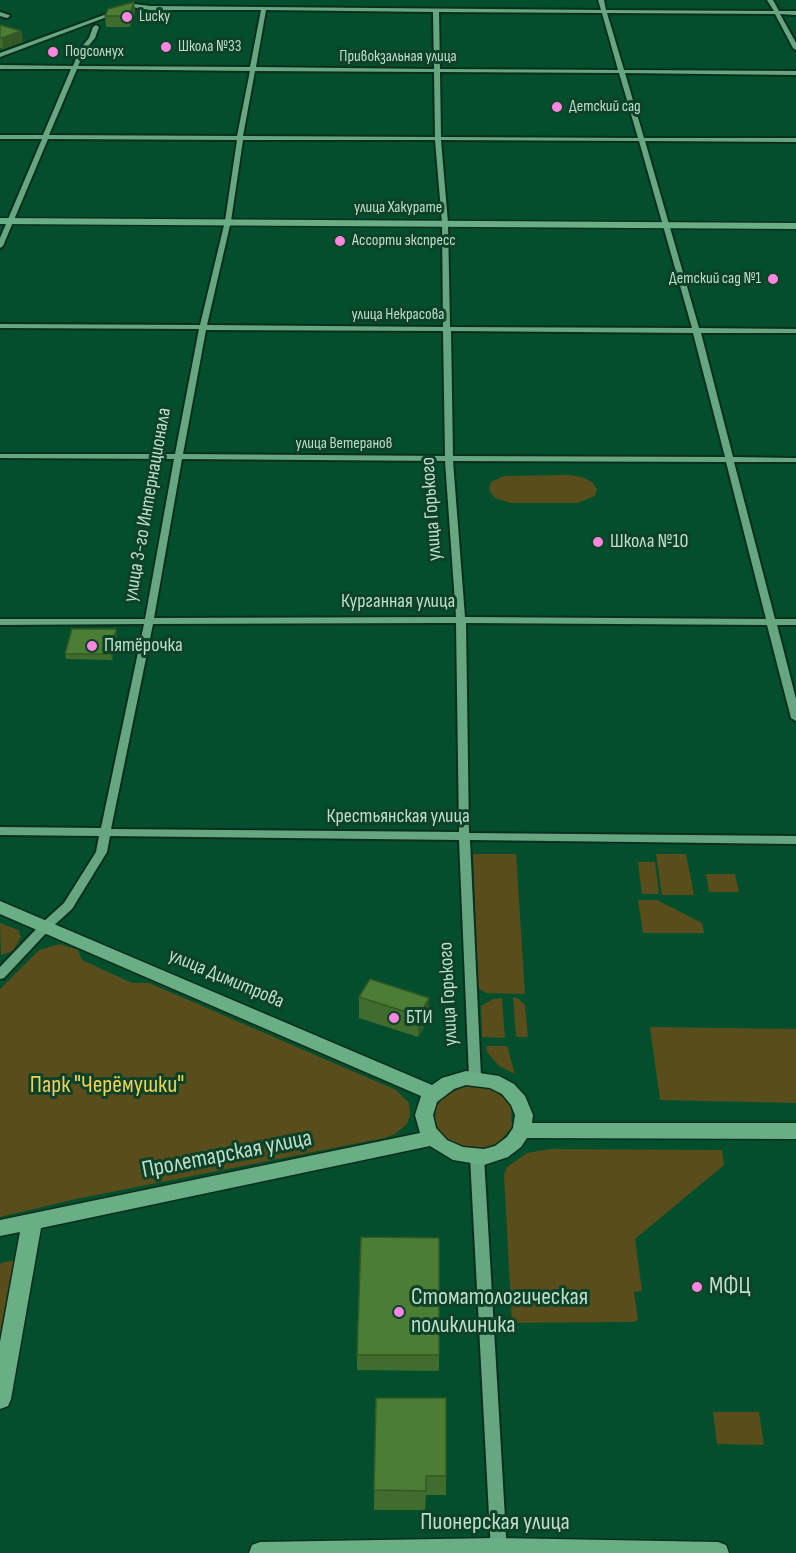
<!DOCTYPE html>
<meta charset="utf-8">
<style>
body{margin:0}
canvas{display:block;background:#034e2d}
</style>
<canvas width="796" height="1553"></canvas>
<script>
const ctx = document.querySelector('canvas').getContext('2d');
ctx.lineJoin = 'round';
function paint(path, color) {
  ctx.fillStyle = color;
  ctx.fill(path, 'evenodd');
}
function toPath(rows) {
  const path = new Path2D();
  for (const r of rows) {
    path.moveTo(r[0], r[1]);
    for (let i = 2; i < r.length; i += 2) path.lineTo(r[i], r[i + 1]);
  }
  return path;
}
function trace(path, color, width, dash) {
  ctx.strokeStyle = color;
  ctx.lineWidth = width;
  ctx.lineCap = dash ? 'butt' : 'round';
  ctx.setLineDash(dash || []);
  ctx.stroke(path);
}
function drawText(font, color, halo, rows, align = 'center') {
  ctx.font = font + ' "Sofia Sans Condensed",sans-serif';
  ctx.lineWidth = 6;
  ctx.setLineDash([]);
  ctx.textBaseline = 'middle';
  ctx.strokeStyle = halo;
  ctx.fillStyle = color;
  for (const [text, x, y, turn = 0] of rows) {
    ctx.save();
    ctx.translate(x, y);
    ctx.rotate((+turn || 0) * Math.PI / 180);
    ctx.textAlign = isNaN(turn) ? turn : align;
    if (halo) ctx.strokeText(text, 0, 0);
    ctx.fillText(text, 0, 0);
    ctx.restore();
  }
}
const green = toPath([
 [569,475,582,477,592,482,597,489,595,496,578,503,511,503,495,498,489,490,491,482,504,476],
 [473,854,516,854,525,994,486,993,478,988],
 [656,854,686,854,694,895,662,895],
 [638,862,655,862,659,894,642,894],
 [706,874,735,874,739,892,709,892],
 [638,900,657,900,702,923,704,933,643,933],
 [0,923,18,930,21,937,13,951,1,955],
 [60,944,78,950,82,960,132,983,149,983,396,1090,409,1103,410,1115,407,1124,395,1134,384,1138,76,1199,0,1217,0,989,39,950],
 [513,997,519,999,525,1005,528,1037,516,1037],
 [502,998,505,1038,482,1037,481,1006,493,999],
 [650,1027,796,1029,796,1103,660,1100],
 [486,1046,507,1046,515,1074,499,1066,487,1052],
 [465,1086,489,1088,502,1096,511,1107,512,1127,498,1143,483,1148,467,1148,451,1143,440,1133,435,1120,436,1107,444,1096],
 [550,1149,722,1150,724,1165,635,1239,642,1291,634,1292,638,1320,633,1322,512,1323,504,1175,507,1167,527,1153],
 [16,1260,6,1314,0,1335,0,1266,1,1263],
 [713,1412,759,1412,764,1445,717,1444]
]);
const minor = toPath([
 [598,0,604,0,606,10,774,11,767,0,773,0,779,11,796,11,796,15,780,14,796,43,796,50,793,48,775,14,607,13,624,70,796,71,796,75,625,73,644,138,796,138,796,142,645,141,699,328,796,329,796,333,701,333,733,457,796,458,796,462,734,462,775,619,796,619,796,625,777,625,796,699,796,721,791,718,767,625,466,623,469,833,796,836,796,844,470,840,481,1077,479,1081,475,1082,471,1081,469,1077,459,840,110,836,107,852,72,909,50,929,4,978,0,979,0,967,42,923,64,903,96,852,99,836,0,835,0,827,101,828,144,624,0,625,0,619,145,619,174,459,0,458,0,454,175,454,199,329,0,328,0,324,200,325,225,221,237,140,48,139,3,246,0,248,0,238,42,139,0,139,0,135,43,135,71,69,0,69,0,65,73,66,80,49,89,38,93,27,96,25,99,27,95,38,86,49,78,66,250,67,261,10,150,10,132,7,134,4,150,6,601,10,598,0],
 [266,10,433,12,434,69,256,67,266,10],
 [439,12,602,13,618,70,440,69,439,12],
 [77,69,250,71,237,136,49,135,77,69],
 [255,71,434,72,435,137,243,136,255,71],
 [440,72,619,73,638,138,441,137,440,72],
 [243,140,435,140,442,223,443,327,207,325,231,221,243,140],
 [441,140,639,141,692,328,450,327,448,223,441,140],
 [206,330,443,331,445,456,183,454,206,330],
 [451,331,693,333,725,457,453,456,451,331],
 [182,459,445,461,456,617,154,618,182,459],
 [453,461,726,462,766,619,465,617,453,461],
 [439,623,456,623,459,832,111,829,153,624,439,623],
 [115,11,120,12,0,57,0,53,115,11],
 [0,12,9,15,10,16,7,18,0,16,0,12],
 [477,1152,482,1153,484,1157,507,1553,491,1553,470,1157,472,1153,477,1152]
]);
const major = toPath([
 [0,218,796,223,796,229,0,224,0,218],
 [0,901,432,1085,442,1078,466,1071,499,1076,514,1084,525,1096,533,1115,532,1123,796,1123,796,1139,527,1138,521,1147,508,1157,484,1165,453,1160,430,1146,41,1228,11,1399,8,1406,0,1409,0,1342,20,1232,0,1236,0,1220,420,1133,415,1115,421,1096,0,914,0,901],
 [466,1085,490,1088,502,1094,511,1105,515,1115,513,1128,507,1137,495,1146,484,1149,463,1147,447,1140,436,1128,433,1115,437,1102,454,1089,466,1085],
 [498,1538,718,1542,726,1545,729,1553,249,1553,252,1545,260,1542,498,1538]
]);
const wall = toPath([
 [134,2,135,12,130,27,106,27,105,16],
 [0,25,21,31,23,42,3,49,0,48],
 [116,629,117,634,112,660,66,659,65,654],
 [359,997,429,1019,418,1037,359,1018],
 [357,1355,439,1355,439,1371,357,1370],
 [376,1398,446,1476,446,1495,426,1495,425,1510,374,1510]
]);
const shadedWall = toPath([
 [134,2,135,12,130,27,129,16],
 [21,31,23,42,3,49,2,38],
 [116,629,117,634,112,660,111,654],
 [429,998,429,1019,418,1037,419,1016]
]);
const building = toPath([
 [134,2,129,16,105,16,108,9,134,2],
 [0,25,21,31,2,38,0,38,0,25],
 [72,629,116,629,111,654,65,654,72,629],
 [370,979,429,998,419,1016,359,997,370,979],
 [361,1237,439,1238,439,1355,357,1355,361,1237],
 [376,1398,446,1398,446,1476,426,1476,426,1491,374,1490,376,1398]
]);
const markers = [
 [127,17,6,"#fe86e0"],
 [166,47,6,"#fe86e0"],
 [53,52,6,"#fe86e0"],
 [557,107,6,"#fe86e0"],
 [340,241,6,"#fe86e0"],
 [773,279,6,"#fe86e0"],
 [598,542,6,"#fe86e0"],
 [92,646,6,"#fe86e0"],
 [394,1018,6,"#fe86e0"],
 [697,1287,6,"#fe86e0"],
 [399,1312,6,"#fe86e0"]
];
const farPoinames = [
 ["Lucky",139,17],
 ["Школа №33",178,47],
 ["Подсолнух",65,52],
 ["Детский сад",569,107],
 ["Ассорти экспресс",352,241],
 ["Детский сад №1",761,279,"right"]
];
const farStreetnames = [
 ["Привокзальная улица",398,57],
 ["улица Хакурате",398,208],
 ["улица Некрасова",398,315],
 ["улица Ветеранов",344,444]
];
const streetNames = [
 ["улица 3-го Интернационала",148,505,-80],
 ["улица Горького",432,509,-94],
 ["Курганная улица",398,602],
 ["Крестьянская улица",398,817],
 ["улица Димитрова",226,979,23],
 ["улица Горького",449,994,-93]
];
const poiNames = [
 ["Школа №10",610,542],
 ["Пятёрочка",104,646],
 ["БТИ",406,1018]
];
const nearParknames = [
 ["Парк \"Черёмушки\"",107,1086]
];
const nearStreetnames = [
 ["Пролетарская улица",227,1155,-11],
 ["Пионерская улица",495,1523]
];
const nearPoinames = [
 ["МФЦ",709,1287],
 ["Стоматологическая",411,1298],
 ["поликлиника",411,1326]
];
paint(green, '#594e1b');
trace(minor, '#0c2f1d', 4);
trace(major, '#0c2f1d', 3);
paint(minor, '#66a681');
paint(major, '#6aae86');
paint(wall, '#406c2e');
paint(shadedWall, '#345825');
paint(building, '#4b7d35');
trace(building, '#345825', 1.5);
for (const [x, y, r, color] of markers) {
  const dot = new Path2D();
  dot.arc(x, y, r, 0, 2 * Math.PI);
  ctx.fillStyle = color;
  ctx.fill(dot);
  trace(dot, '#0d4128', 2);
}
drawText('16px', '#bedec9', '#0d4128', farPoinames, 'left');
drawText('16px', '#bedec9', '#0d4128', farStreetnames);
drawText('20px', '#bedec9', '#0d4128', streetNames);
drawText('20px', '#bedec9', '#0d4128', poiNames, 'left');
drawText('24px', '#eed353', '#0d4128', nearParknames);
drawText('24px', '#bedec9', '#0d4128', nearStreetnames);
drawText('24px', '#bedec9', '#0d4128', nearPoinames, 'left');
</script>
